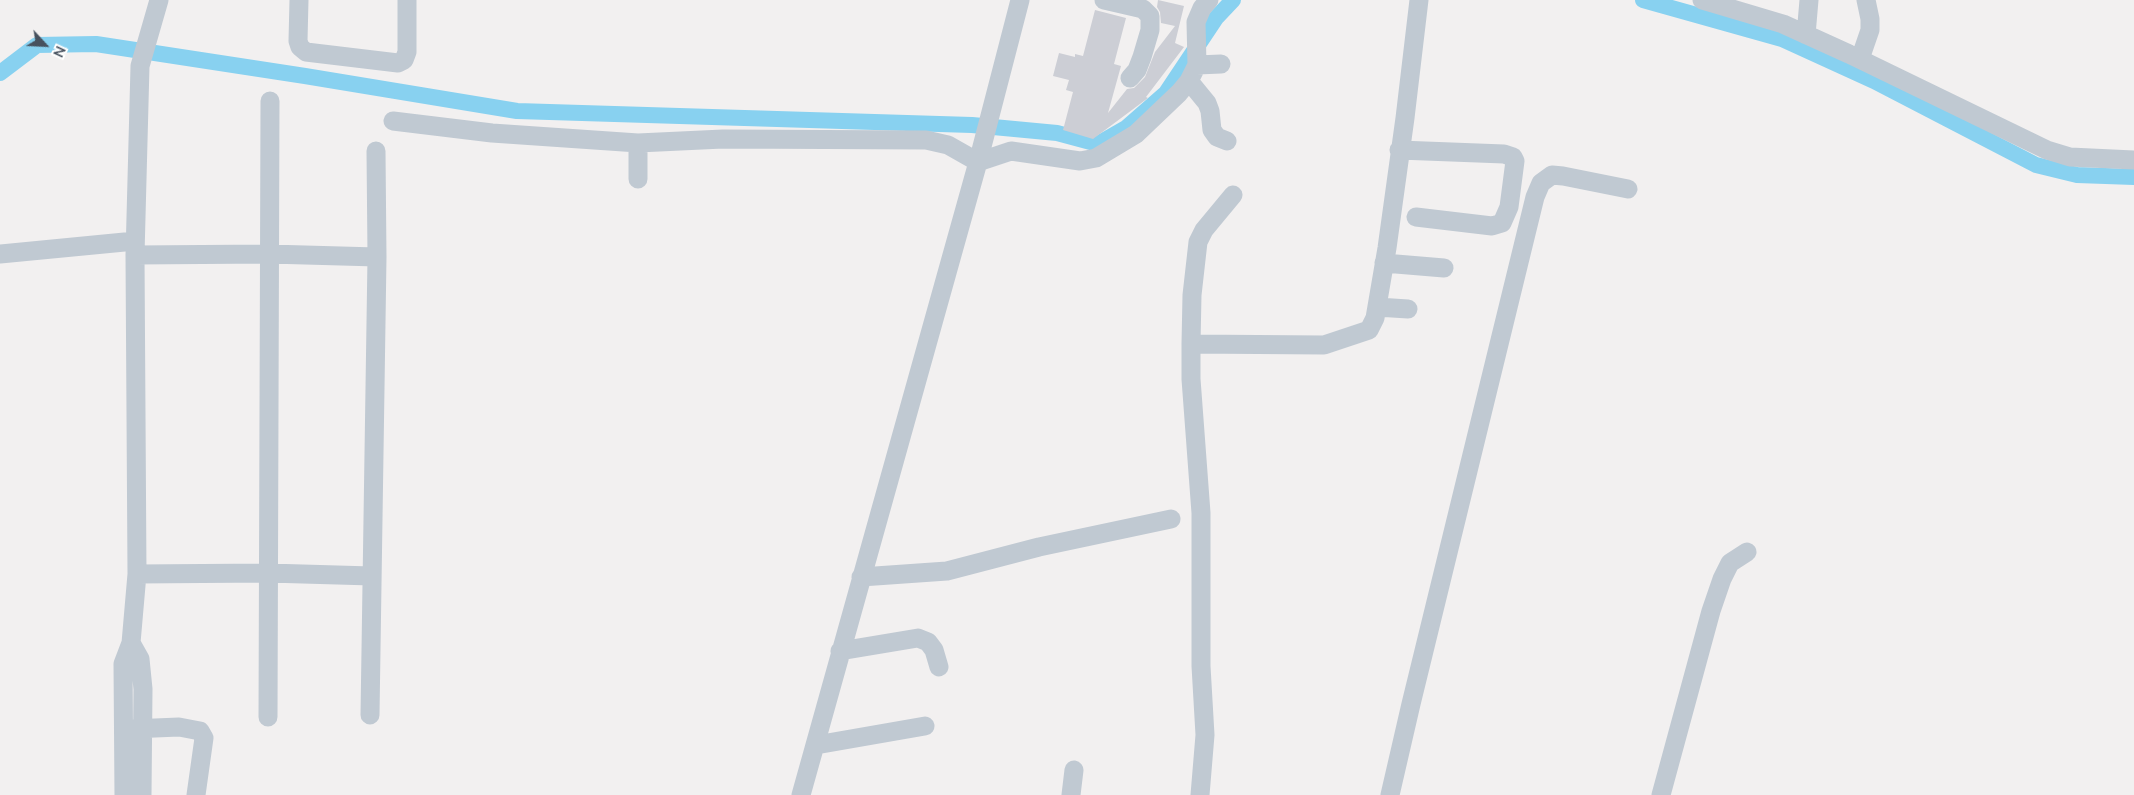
<!DOCTYPE html>
<style>
body{margin:0}
#map{position:relative;width:2134px;height:795px;overflow:hidden;background:#f2f0f0;font-family:"Nunito Sans",sans-serif}
canvas{display:block}
.north{position:absolute;left:20px;top:20px;width:50px;height:50px;-webkit-text-stroke:4px #fff;paint-order:stroke;rotate:115deg;font-size:14px;font-weight:700;line-height:20px;text-align:center;color:#47515e}
.north::after{content:'';display:block;margin:auto;width:18px;height:22px;background:#47515e;clip-path:polygon(50% 0,100% 100%,50% 72%,0 100%)}
</style>
<div id="map">
<canvas width="2134" height="795"></canvas>
<div class="north">N</div>
</div>
<script>
const ctx = document.querySelector('canvas').getContext('2d');
ctx.lineJoin = 'round';
function toPath(rows) {
  const path = new Path2D();
  for (const r of rows) {
    path.moveTo(r[0], r[1]);
    for (let i = 2; i < r.length; i += 2) path.lineTo(r[i], r[i + 1]);
  }
  return path;
}
function trace(path, color, width, dash) {
  ctx.strokeStyle = color;
  ctx.lineWidth = width;
  ctx.lineCap = dash ? 'butt' : 'round';
  ctx.setLineDash(dash || []);
  ctx.stroke(path);
}
function paint(path, color) {
  ctx.fillStyle = color;
  ctx.fill(path, 'evenodd');
}
const canal = toPath([
 [1643,0,1782,39,1874,81,2036,165,2077,175,2134,177],
 [0,73,37,45,96,44,305,76,517,111,972,125,1057,133,1098,144,1126,128,1166,93,1216,18,1233,0]
]);
const building = toPath([
 [1158,0,1184,6,1175,43,1184,47,1146,97,1148,98,1093,139,1063,130,1073,92,1066,90,1069,80,1053,76,1059,53,1075,57,1075,54,1083,56,1095,10,1126,18,1114,64,1121,66,1108,113,1127,89,1134,88,1145,77,1155,52,1175,26,1161,23,1160,12,1157,7]
]);
const minor = toPath([
 [299,0,298,41,300,47,306,52,398,63,404,60,407,52,407,0],
 [1104,0,1143,9,1150,16,1150,30,1142,57,1137,70,1130,78],
 [1702,0,1783,24,1849,54,2047,150,2070,157,2134,160],
 [1806,35,1809,0],
 [1860,59,1870,30,1870,19,1866,0],
 [1197,65,1221,64],
 [1189,81,1207,103,1210,111,1212,130,1217,137,1227,141],
 [393,121,492,133,638,143,723,139,926,140,948,145,978,162,1011,151,1080,161,1096,158,1136,134,1179,93,1189,81,1197,65,1196,22,1202,8,1209,0],
 [1399,150,1504,154,1513,157,1515,161,1509,207,1502,223,1492,226,1416,217],
 [638,179,638,143],
 [0,254,135,241],
 [135,255,269,254,377,257],
 [1384,263,1444,268],
 [1377,307,1408,309],
 [1191,344,1192,295,1198,242,1204,230,1233,195],
 [137,574,268,573,372,576],
 [861,577,947,571,1039,547,1171,519],
 [131,643,140,659,143,689,142,795],
 [840,651,918,638,928,642,934,650,939,667],
 [370,715,377,257,376,151],
 [268,717,270,101],
 [131,729,179,727,200,731,204,738,196,795],
 [816,745,925,726],
 [124,795,123,664,131,643,137,574,135,255,140,66,159,0],
 [801,795,978,162,1020,0],
 [1071,795,1074,770],
 [1200,795,1205,735,1201,666,1201,513,1191,379,1191,344,1324,345,1369,330,1375,318,1387,248,1405,118,1419,0],
 [1390,795,1411,704,1535,197,1541,183,1552,175,1563,176,1628,189],
 [1661,795,1711,611,1722,579,1730,563,1747,552]
]);
trace(canal, '#88d1f0', 16);
paint(building, '#ccced5');
trace(minor, '#c0c9d2', 19);
</script>
